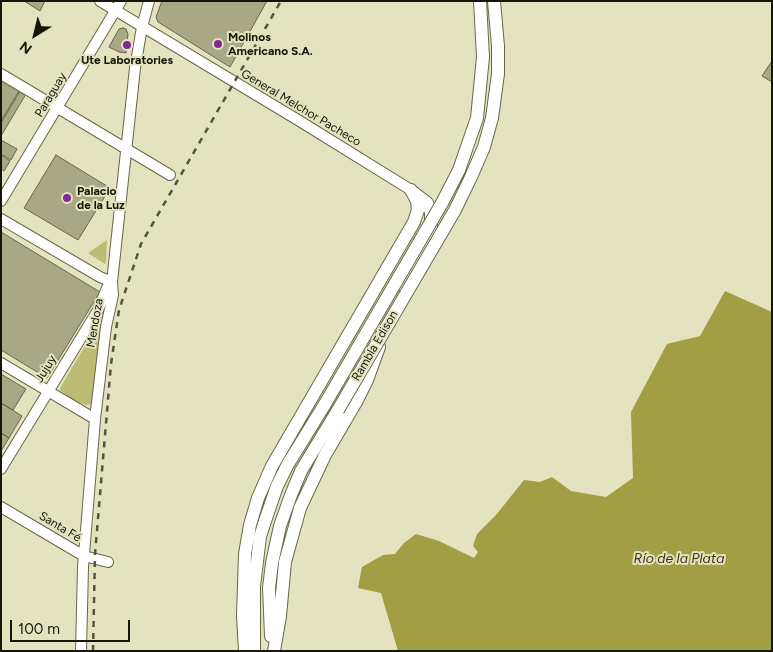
<!DOCTYPE html>
<meta charset="utf-8">
<style>
body{margin:0}
#map{position:relative;width:773px;height:652px;overflow:hidden;background:#e3e3bf;font-family:Figtree,sans-serif}
canvas{display:block}
.frame{position:absolute;inset:0;border:2px solid #151508;pointer-events:none}
.north{position:absolute;left:10px;top:10px;width:50px;height:50px;-webkit-text-stroke:4px #e3e3bf;paint-order:stroke;rotate:216deg;font-size:14px;font-weight:700;line-height:20px;text-align:center;color:#151508}
.north::after{content:'';display:block;margin:auto;width:18px;height:22px;background:#151508;clip-path:polygon(50% 0,100% 100%,50% 72%,0 100%)}
.scale{position:absolute;left:10px;top:620px;width:120px;height:22px;box-sizing:border-box;border:2px solid #151508;border-top:0;padding-left:6px;font-size:15px;line-height:18px;white-space:nowrap;color:#151508;-webkit-text-stroke:4px #e3e3bf;paint-order:stroke}
</style>
<div id="map">
<canvas width="773" height="652"></canvas>
<div class="frame"></div>
<div class="north">N</div>
<div class="scale">100 m</div>
</div>
<script>
const ctx = document.querySelector('canvas').getContext('2d');
ctx.lineJoin = 'round';
function paint(path, color) {
  ctx.fillStyle = color;
  ctx.fill(path, 'evenodd');
}
function toPath(rows) {
  const path = new Path2D();
  for (const r of rows) {
    path.moveTo(r[0], r[1]);
    for (let i = 2; i < r.length; i += 2) path.lineTo(r[i], r[i + 1]);
  }
  return path;
}
function trace(path, color, width, dash) {
  ctx.strokeStyle = color;
  ctx.lineWidth = width;
  ctx.lineCap = dash ? 'butt' : 'round';
  ctx.setLineDash(dash || []);
  ctx.stroke(path);
}
function drawText(font, color, halo, rows, align = 'center') {
  ctx.font = font + ' Figtree,sans-serif';
  ctx.lineWidth = 4;
  ctx.setLineDash([]);
  ctx.textBaseline = 'middle';
  ctx.strokeStyle = halo;
  ctx.fillStyle = color;
  for (const [text, x, y, turn = 0] of rows) {
    ctx.save();
    ctx.translate(x, y);
    ctx.rotate((+turn || 0) * Math.PI / 180);
    ctx.textAlign = isNaN(turn) ? turn : align;
    if (halo) ctx.strokeText(text, 0, 0);
    ctx.fillText(text, 0, 0);
    ctx.restore();
  }
}
const green = toPath([
 [107,240,106,263,105,264,88,253],
 [102,311,104,314,92,404,86,405,77,402,61,391,60,388,88,341,90,331]
]);
const water = toPath([
 [725,291,772,312,772,651,398,651,381,593,358,588,362,567,383,555,395,554,404,543,416,534,439,541,474,558,478,552,473,546,477,534,496,515,524,480,540,482,552,477,571,491,606,497,633,478,631,412,667,344,700,336]
]);
const building = toPath([
 [24,1,45,1,40,11,24,1],
 [162,1,267,1,230,67,158,22,156,17,162,1],
 [123,28,126,29,128,34,126,53,119,52,109,47,119,29,123,28],
 [772,61,772,82,762,76,772,61],
 [1,80,19,91,1,121,1,80],
 [20,91,26,94,1,136,1,123,20,91],
 [1,140,17,149,11,160,1,154,1,140],
 [1,155,10,161,4,171,1,169,1,155],
 [56,155,110,188,78,240,24,208,56,155],
 [1,232,100,292,47,378,1,350,1,232],
 [1,374,26,389,13,410,1,403,1,374],
 [1,403,22,416,9,438,1,433,1,403],
 [1,433,9,438,1,451,1,433]
]);
const minor = toPath([
 [100,1,298,120,411,190],
 [1,74,170,175],
 [1,201,121,1],
 [1,219,100,277,112,282],
 [1,363,95,419],
 [1,469,98,310,107,288,112,282],
 [1,507,84,556,108,562],
 [81,651,83,567,95,419,106,327,113,295,112,282,135,68,142,27,149,1]
]);
const major = toPath([
 [480,1,483,57],
 [494,1,498,46],
 [405,288,431,227,431,212,427,203,414,193],
 [271,636,269,588,272,563,280,526,291,495,301,471,338,410],
 [245,651,243,616,245,554,250,525,258,498,272,466,414,222,418,210,417,201,411,190],
 [254,651,254,586,260,537,265,521,277,486,288,464,325,404],
 [274,651,280,616,285,562,300,508,325,455,356,402,367,380,379,347]
]);
const rail = toPath([
 [93,651,95,554,111,364,119,310,141,244,281,1]
]);
const majorBridge = toPath([
 [325,404,442,203,459,170,477,118,483,57],
 [338,410,455,210,471,177,484,147,492,118,498,74,498,46]
]);
const markers = [
 [218,44,5,"#862892"],
 [127,45,5,"#862892"],
 [67,198,5,"#862892"]
];
const poiNames = [
 ["Molinos",228,37],
 ["Americano S.A.",228,51],
 ["Ute Laboratories",127,60,"center"],
 ["Palacio",77,191],
 ["de la Luz",77,205]
];
const streetNames = [
 ["Paraguay",51,95,-59],
 ["General Melchor Pacheco",301,108,31],
 ["Mendoza",95,323,-80],
 ["Rambla Edison",375,346,-60],
 ["Jujuy",46,369,-58],
 ["Santa Fé",60,527,31]
];
const waterNames = [
 ["Río de la Plata",679,559]
];
paint(green, '#bcbb72');
paint(water, '#a19e44');
paint(building, '#a8a886');
trace(building, '#676747', 1);
trace(minor, '#686848', 12);
trace(major, '#686848', 14);
trace(minor, '#fff', 10);
trace(major, '#fff', 12);
trace(rail, '#545440', 2.5, [6, 6]);
trace(majorBridge, '#686848', 14, []);
trace(majorBridge, '#fff', 12);
for (const [x, y, r, color] of markers) {
  const dot = new Path2D();
  dot.arc(x, y, r, 0, 2 * Math.PI);
  ctx.fillStyle = color;
  ctx.fill(dot);
  trace(dot, '#e3e3bf', 2);
}
drawText('bold 12px', '#151508', '#e3e3bf', poiNames, 'left');
drawText('12px', '#151508', '#e3e3bf', streetNames);
drawText('italic 14px', '#36350e', '#e3e3bf', waterNames);
</script>
